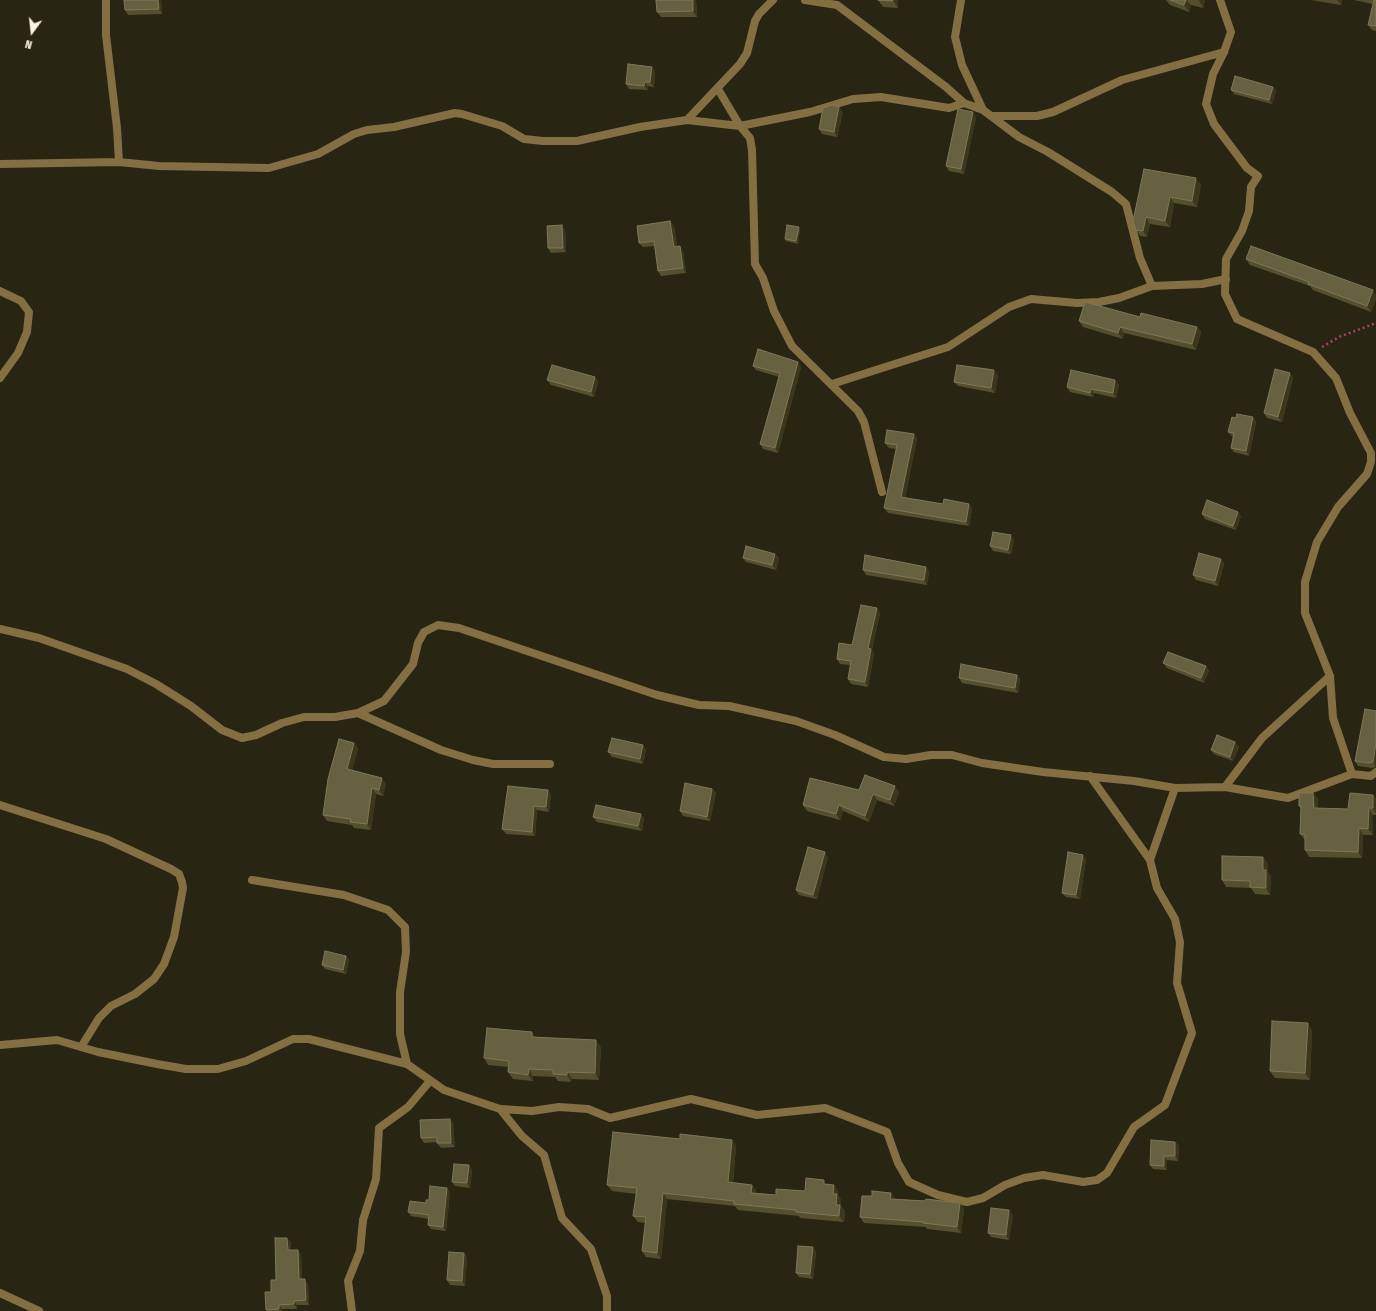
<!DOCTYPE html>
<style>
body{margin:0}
#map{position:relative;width:1376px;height:1311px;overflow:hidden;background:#292513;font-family:"Fira Sans Condensed",sans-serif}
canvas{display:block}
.north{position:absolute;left:12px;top:12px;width:40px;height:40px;-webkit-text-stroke:3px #292513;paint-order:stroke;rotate:195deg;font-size:11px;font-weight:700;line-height:16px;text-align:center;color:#fcf5de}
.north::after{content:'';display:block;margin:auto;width:14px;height:18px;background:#fcf5de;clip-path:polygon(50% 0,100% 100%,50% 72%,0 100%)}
</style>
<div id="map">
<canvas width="1376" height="1311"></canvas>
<div class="north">N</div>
</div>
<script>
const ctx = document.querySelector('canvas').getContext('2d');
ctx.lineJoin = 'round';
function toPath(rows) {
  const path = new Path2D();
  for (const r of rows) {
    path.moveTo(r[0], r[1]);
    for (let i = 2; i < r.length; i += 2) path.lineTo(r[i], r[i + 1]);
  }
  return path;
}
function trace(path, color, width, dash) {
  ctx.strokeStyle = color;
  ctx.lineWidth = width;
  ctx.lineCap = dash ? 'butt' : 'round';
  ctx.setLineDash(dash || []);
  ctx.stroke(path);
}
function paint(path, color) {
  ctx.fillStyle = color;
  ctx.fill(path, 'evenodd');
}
const path = toPath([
 [1322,347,1339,337,1376,323]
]);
const minor = toPath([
 [106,0,106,35,117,128,119,162],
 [805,0,837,5,946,87,964,103],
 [961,0,955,37,962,65,983,110],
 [1220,0,1231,32,1224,52,1213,74,1206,104,1214,124,1247,168,1258,176,1251,187,1249,211,1242,231,1226,259,1225,294,1237,319,1313,352,1336,378,1350,413,1371,453,1371,462,1367,474,1338,507,1317,542,1305,582,1305,613,1330,676,1333,718,1352,774],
 [718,89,740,126,750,138,752,150,755,264,763,278,774,311,792,346,858,411,864,422,882,492],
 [991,116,1037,116,1053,112,1122,80,1224,52],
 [687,120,740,64,747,53,755,21,759,14,773,0],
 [0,164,119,162,159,166,269,168,318,154,354,134,367,130,394,127,455,113,462,114,502,126,524,139,543,141,577,141,640,127,687,120,740,126,810,112,853,99,881,97,949,108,964,103,983,110,1019,137,1048,152,1112,192,1126,204,1140,258,1152,286],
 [0,291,21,301,29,312,27,332,18,353,0,378],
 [832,384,948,347,1009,307,1031,299,1077,303,1099,302,1119,298,1152,286,1202,284,1226,279],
 [0,629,39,638,127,669,156,684,191,706,222,730,242,738,256,735,282,723,304,717,335,717,358,713,384,701,413,664,418,643,424,632,438,625,459,628,657,695,699,705,729,706,796,721,835,735,884,757,906,759,931,755,952,755,982,763,1043,772,1134,781,1175,788,1225,787,1288,798,1352,774,1371,776,1376,772],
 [358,713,441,750,473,760,493,764,550,764],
 [1225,787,1262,738,1330,676],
 [0,805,106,839,171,869,179,874,182,882,183,888,174,937,164,964,154,979,135,994,111,1006,99,1018,81,1047],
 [1150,860,1175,788],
 [252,880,344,895,388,910,405,927,406,952,400,992,400,1034,407,1064],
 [0,1045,57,1040,98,1052,157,1064,186,1069,218,1069,246,1061,293,1039,309,1039,407,1064,444,1090,500,1109,532,1111,559,1107,588,1109,610,1118,691,1099,757,1115,825,1108,887,1132,898,1163,909,1182,938,1195,967,1202,983,1198,1005,1185,1024,1178,1043,1175,1083,1182,1097,1180,1107,1173,1134,1127,1165,1105,1192,1033,1177,983,1180,942,1175,919,1157,888,1150,860,1090,776],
 [500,1109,522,1136,544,1155,562,1218,591,1249,607,1296,607,1311],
 [0,1293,39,1311],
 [352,1311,348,1281,360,1251,363,1220,376,1179,379,1128,408,1107,430,1081]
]);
const wall = toPath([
 [124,0,161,0,162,14,128,15,125,10],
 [696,0,697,17,661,17,657,12],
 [878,0,898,0,898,8,883,7],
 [1166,0,1205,0,1203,8,1191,5,1189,12,1170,5],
 [1311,0,1342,0,1341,5],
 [1354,0,1376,0,1376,31,1372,30,1368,25,1373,4],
 [655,71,654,87,648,86,648,90,629,89,626,84],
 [1273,87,1276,91,1272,104,1234,94,1231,90],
 [843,112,837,137,822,134,819,129],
 [976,117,964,174,949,171,946,166],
 [1144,169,1201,184,1197,207,1174,203,1170,227,1150,224,1147,237,1140,236,1136,230],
 [670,221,674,226,677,247,683,251,686,273,661,276,658,271,655,246,643,247,639,243],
 [800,229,798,244,786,241,785,239],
 [565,230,566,252,551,253,548,248],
 [1246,259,1376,295,1376,299,1371,312,1313,290,1310,286,1250,265],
 [1079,321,1197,327,1201,332,1196,350,1124,333,1123,339,1083,327],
 [798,362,801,367,778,453,763,449,760,444,779,377,756,370,753,366],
 [1290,373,1293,378,1282,422,1267,418,1264,413],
 [998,375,995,393,958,386,954,382],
 [595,377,598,382,594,397,551,385,547,380],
 [1115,380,1119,385,1116,398,1094,393,1093,397,1070,392,1067,387],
 [1253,417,1256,422,1249,456,1234,452,1231,448,1233,437,1228,432,1236,418],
 [914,434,917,438,905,498,943,504,969,504,972,509,969,526,888,513,884,508,896,449,889,448,885,443],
 [1202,514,1241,516,1236,530,1205,519],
 [1014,540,1011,554,993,551,990,546],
 [775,554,779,558,776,570,746,562,743,558],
 [1221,559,1224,564,1218,586,1196,580,1193,575],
 [926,567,929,572,927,585,866,575,863,570],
 [880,613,872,650,874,653,868,687,851,684,848,679,850,665,840,664,837,659,852,645],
 [1163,663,1206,666,1209,671,1204,683,1167,668],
 [1017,675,1020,679,1018,693,962,683,959,678],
 [1365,709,1376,767,1372,768,1358,766,1355,761],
 [1235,742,1239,747,1233,761,1214,754,1211,750],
 [354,743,358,749,352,771,386,784,383,796,376,794,371,830,354,828,352,825,327,821,323,815],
 [646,750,643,764,612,757,608,752],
 [508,786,551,794,549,812,537,810,535,836,506,834,502,829],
 [712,789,716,793,710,821,683,816,680,811],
 [859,790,899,792,894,806,877,800,869,822,843,811,840,820,807,811,803,805],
 [1313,793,1318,799,1318,808,1348,809,1376,798,1376,815,1373,815,1373,835,1363,835,1362,858,1309,857,1305,850,1305,840,1300,834,1301,809,1299,806],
 [593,817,644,818,642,831,597,822],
 [828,857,817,899,799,895,796,890],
 [1263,857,1268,864,1268,872,1271,877,1270,895,1255,894,1251,888,1226,887,1222,880],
 [1086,859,1080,899,1066,897,1062,893],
 [346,956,349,960,346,974,325,969,322,965],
 [1312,1030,1310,1080,1275,1078,1270,1071],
 [536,1037,601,1047,599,1080,572,1079,571,1082,558,1081,555,1077,533,1076,533,1081,513,1079,508,1072,509,1067,488,1065,484,1058],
 [450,1119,453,1123,455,1147,441,1148,437,1143,437,1142,424,1143,421,1138],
 [680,1139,732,1140,736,1146,733,1183,752,1185,756,1191,756,1193,776,1195,805,1191,827,1184,838,1191,838,1195,841,1200,841,1206,845,1211,844,1222,800,1218,799,1216,738,1210,735,1206,667,1199,661,1259,646,1257,642,1251,645,1223,638,1222,633,1216,636,1194,612,1191,607,1185],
 [1175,1142,1179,1146,1178,1161,1167,1160,1167,1170,1153,1169,1150,1165],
 [469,1165,472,1170,470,1188,455,1186,452,1182],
 [447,1188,450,1192,446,1231,431,1229,428,1225,429,1219,411,1216,408,1212,426,1203,429,1200],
 [891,1193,895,1199,960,1203,964,1209,961,1233,927,1229,926,1227,864,1223,860,1217,872,1196],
 [1013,1215,1009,1240,991,1237,988,1233],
 [291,1242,291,1250,298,1250,301,1255,302,1279,308,1284,309,1305,297,1305,297,1309,282,1309,282,1311,267,1311,266,1310,276,1280],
 [813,1247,816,1252,813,1279,799,1277,796,1273],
 [464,1253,467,1258,465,1286,450,1285,447,1280]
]);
const shadedWall = toPath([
 [158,0,161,0,162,14,159,9],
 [693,0,696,0,697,17,693,11],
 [893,0,898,0,898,8,893,1],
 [1186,0,1187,0,1191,5,1189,12,1184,5],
 [1199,0,1205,0,1203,8,1199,1],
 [1337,0,1342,0,1341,5],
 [652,67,655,71,654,87,650,82],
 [645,82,648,86,648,90,644,86],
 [1273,87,1276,91,1272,104,1269,100],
 [839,107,843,112,837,137,834,132],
 [973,112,976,117,964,174,961,169],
 [1196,178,1201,184,1197,207,1192,201],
 [1170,197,1174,203,1170,227,1165,221],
 [1146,217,1150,224,1147,237,1143,231],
 [670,221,674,226,677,252,674,247],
 [562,225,565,230,566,252,563,248],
 [799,227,800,229,798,244,796,241],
 [680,246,683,251,686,273,683,268],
 [1373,290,1376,295,1376,299,1371,312,1367,306],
 [1120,327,1124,333,1123,339,1118,333],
 [1197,327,1201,332,1196,350,1192,344],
 [798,362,801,367,778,453,775,448],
 [994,370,998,375,995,393,991,388],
 [1290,373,1293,378,1282,422,1278,417],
 [595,377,598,382,594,397,591,392],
 [1115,380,1119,385,1116,398,1113,393],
 [1091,389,1094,393,1093,397,1090,393],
 [1253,417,1256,422,1249,456,1246,451],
 [914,434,917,438,904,502,901,497],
 [969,504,972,509,969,526,966,522],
 [1238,512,1241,516,1236,530,1233,526],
 [1011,535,1014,540,1011,554,1008,550],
 [775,554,779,558,776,570,772,565],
 [1221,559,1224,564,1218,586,1215,581],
 [926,567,929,572,927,585,924,580],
 [877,608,880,613,872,650,874,653,868,687,865,682,868,648],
 [1206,666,1209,671,1204,683,1201,678],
 [1017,675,1020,679,1018,693,1015,688],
 [1235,742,1239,747,1233,761,1230,757],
 [354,743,358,749,351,775,347,769],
 [1376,743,1376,767,1373,762],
 [643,745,646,750,643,764,640,759],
 [382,778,386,784,383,796,379,790],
 [895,786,899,792,894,806,890,800],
 [372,788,376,794,371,830,367,824],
 [712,789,716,793,710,821,707,817],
 [548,790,551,794,549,812,546,807],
 [1313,793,1318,799,1318,815,1314,808],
 [873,794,877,800,869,822,865,816],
 [1373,795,1376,798,1376,813,1373,808],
 [839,805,843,811,840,820,836,814],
 [534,806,537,810,535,836,532,832],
 [1369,808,1373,815,1373,835,1368,829],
 [641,814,644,818,642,831,638,826],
 [1359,828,1363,835,1362,858,1358,852],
 [825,852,828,857,817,899,813,895],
 [1083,855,1086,859,1080,899,1076,895],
 [1263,857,1268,864,1268,872,1271,877,1270,895,1266,888,1263,870],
 [346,956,349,960,346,974,343,970],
 [1308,1023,1312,1030,1310,1080,1305,1073],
 [532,1032,537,1039,532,1037],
 [596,1040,601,1047,599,1080,595,1073],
 [529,1069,533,1076,533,1081,528,1075],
 [567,1072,572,1079,571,1082,567,1075],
 [450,1119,453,1123,455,1147,451,1143],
 [732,1140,736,1146,732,1189,728,1182],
 [1175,1142,1179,1146,1178,1161,1175,1156],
 [1164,1156,1167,1160,1167,1170,1164,1166],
 [469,1165,472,1170,470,1188,467,1183],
 [752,1185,756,1191,755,1199,751,1193],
 [834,1185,838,1191,838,1194,841,1200,841,1206,845,1211,844,1222,839,1216,833,1194],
 [447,1188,450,1192,446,1231,443,1227],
 [663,1193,667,1199,661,1259,657,1253],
 [891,1193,895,1198,894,1205,890,1199],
 [960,1203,964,1209,961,1233,957,1227],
 [1009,1210,1013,1215,1009,1240,1006,1235],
 [287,1238,291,1242,291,1255,288,1250],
 [813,1247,816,1252,813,1279,810,1274],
 [298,1250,301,1255,302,1284,299,1279],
 [464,1253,467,1258,465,1286,462,1281],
 [305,1279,308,1284,309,1305,306,1300],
 [294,1301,297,1305,297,1309,294,1304],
 [279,1305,282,1309,282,1311,280,1311,279,1309]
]);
const building = toPath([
 [124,0,158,0,159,9,125,10,124,0],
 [656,0,693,0,693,11,657,12,656,0],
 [878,0,893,0,893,1,878,0],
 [1170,0,1186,0,1184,5,1170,0],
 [1374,0,1376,0,1376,26,1368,25,1374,0],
 [628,64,652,67,650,82,645,82,644,86,626,84,628,64],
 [1235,76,1273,87,1269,100,1231,90,1235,76],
 [832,105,839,107,834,132,819,129,823,108,832,105],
 [958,109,973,112,961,169,946,166,958,109],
 [1144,169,1196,178,1192,201,1170,197,1165,221,1146,217,1143,231,1136,230,1133,221,1144,169],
 [670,221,674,247,680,246,683,268,658,271,654,241,639,243,637,226,670,221],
 [562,225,563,248,548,248,547,226,562,225],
 [787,225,799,227,796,241,785,239,787,225],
 [1251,246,1373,290,1367,306,1308,284,1309,282,1246,259,1251,246],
 [1085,302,1140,317,1141,313,1197,327,1192,344,1120,327,1118,333,1079,321,1085,302],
 [758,349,798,362,775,448,760,444,780,373,753,366,758,349],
 [552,365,595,377,591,392,547,380,552,365],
 [957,365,994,370,991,388,954,382,957,365],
 [1275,369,1290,373,1278,417,1264,413,1275,369],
 [1071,370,1115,380,1113,393,1091,389,1090,393,1067,387,1071,370],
 [1237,414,1253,417,1246,451,1231,448,1234,433,1228,432,1232,417,1236,418,1237,414],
 [887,430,914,434,901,497,943,504,944,499,969,504,966,522,884,508,897,445,885,443,887,430],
 [1207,500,1238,512,1233,526,1202,514,1207,500],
 [993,532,1011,535,1008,550,990,546,993,532],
 [746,546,775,554,772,565,743,558,746,546],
 [1199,553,1221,559,1215,581,1193,575,1199,553],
 [865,555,926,567,924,580,863,570,865,555],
 [861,605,877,608,868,648,871,649,865,682,848,679,851,661,837,659,839,643,852,645,861,605],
 [1168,652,1206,666,1201,678,1163,663,1168,652],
 [961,664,1017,675,1015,688,959,678,961,664],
 [1365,709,1376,711,1376,743,1373,762,1369,763,1355,761,1365,709],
 [1217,735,1235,742,1230,757,1211,750,1217,735],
 [612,738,643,745,640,759,608,752,612,738],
 [339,739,354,743,347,769,382,778,379,790,372,788,367,824,350,822,351,819,323,815,328,779,339,739],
 [865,775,895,786,890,800,873,794,865,816,839,805,836,814,803,805,810,778,859,790,865,775],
 [685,783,712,789,707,817,680,811,685,783],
 [508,786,548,790,546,807,534,806,532,832,502,829,508,786],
 [1299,793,1313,793,1314,808,1348,809,1350,793,1373,795,1373,808,1369,808,1368,829,1359,828,1358,852,1305,850,1305,834,1300,834,1301,806,1299,806,1299,793],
 [596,805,641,814,638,826,593,817,596,805],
 [808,847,825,852,813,895,796,890,808,847],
 [1068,852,1083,855,1076,895,1062,893,1068,852],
 [1222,856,1263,857,1263,870,1266,870,1266,888,1250,887,1250,881,1222,880,1222,856],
 [325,951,346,956,343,970,322,965,325,951],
 [1272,1021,1308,1023,1305,1073,1270,1071,1272,1021],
 [487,1028,532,1032,532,1037,596,1040,595,1073,567,1072,567,1075,553,1074,553,1070,529,1069,528,1075,508,1072,509,1061,484,1058,487,1028],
 [450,1119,451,1143,437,1143,437,1137,421,1138,420,1120,450,1119],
 [613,1132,680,1139,680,1134,732,1140,728,1182,752,1185,751,1193,776,1195,776,1189,805,1191,806,1178,824,1180,824,1184,834,1185,833,1194,837,1194,836,1205,840,1205,839,1216,796,1212,796,1210,734,1204,734,1201,663,1193,657,1253,642,1251,646,1217,633,1216,637,1188,607,1185,613,1132],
 [1151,1140,1175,1142,1175,1156,1164,1156,1164,1166,1150,1165,1151,1140],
 [454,1164,469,1165,467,1183,452,1182,454,1164],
 [430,1186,447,1188,443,1227,428,1225,429,1215,408,1212,410,1201,426,1203,426,1200,429,1200,430,1186],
 [872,1191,891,1193,890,1199,925,1201,926,1199,960,1203,957,1227,923,1223,923,1222,860,1217,862,1196,872,1196,872,1191],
 [991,1208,1009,1210,1006,1235,988,1233,991,1208],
 [275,1238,287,1238,288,1250,298,1250,299,1279,305,1279,306,1300,294,1301,294,1304,279,1305,279,1309,266,1310,265,1292,271,1292,271,1280,276,1280,275,1238],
 [798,1246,813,1247,810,1274,796,1273,798,1246],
 [449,1252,464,1253,462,1281,447,1280,449,1252]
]);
trace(path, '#b23c6d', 2.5, [2, 3]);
trace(minor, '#846f43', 8);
paint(wall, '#554f2e');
paint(shadedWall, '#3c361b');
paint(building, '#676041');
trace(building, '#7e785a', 1);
</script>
